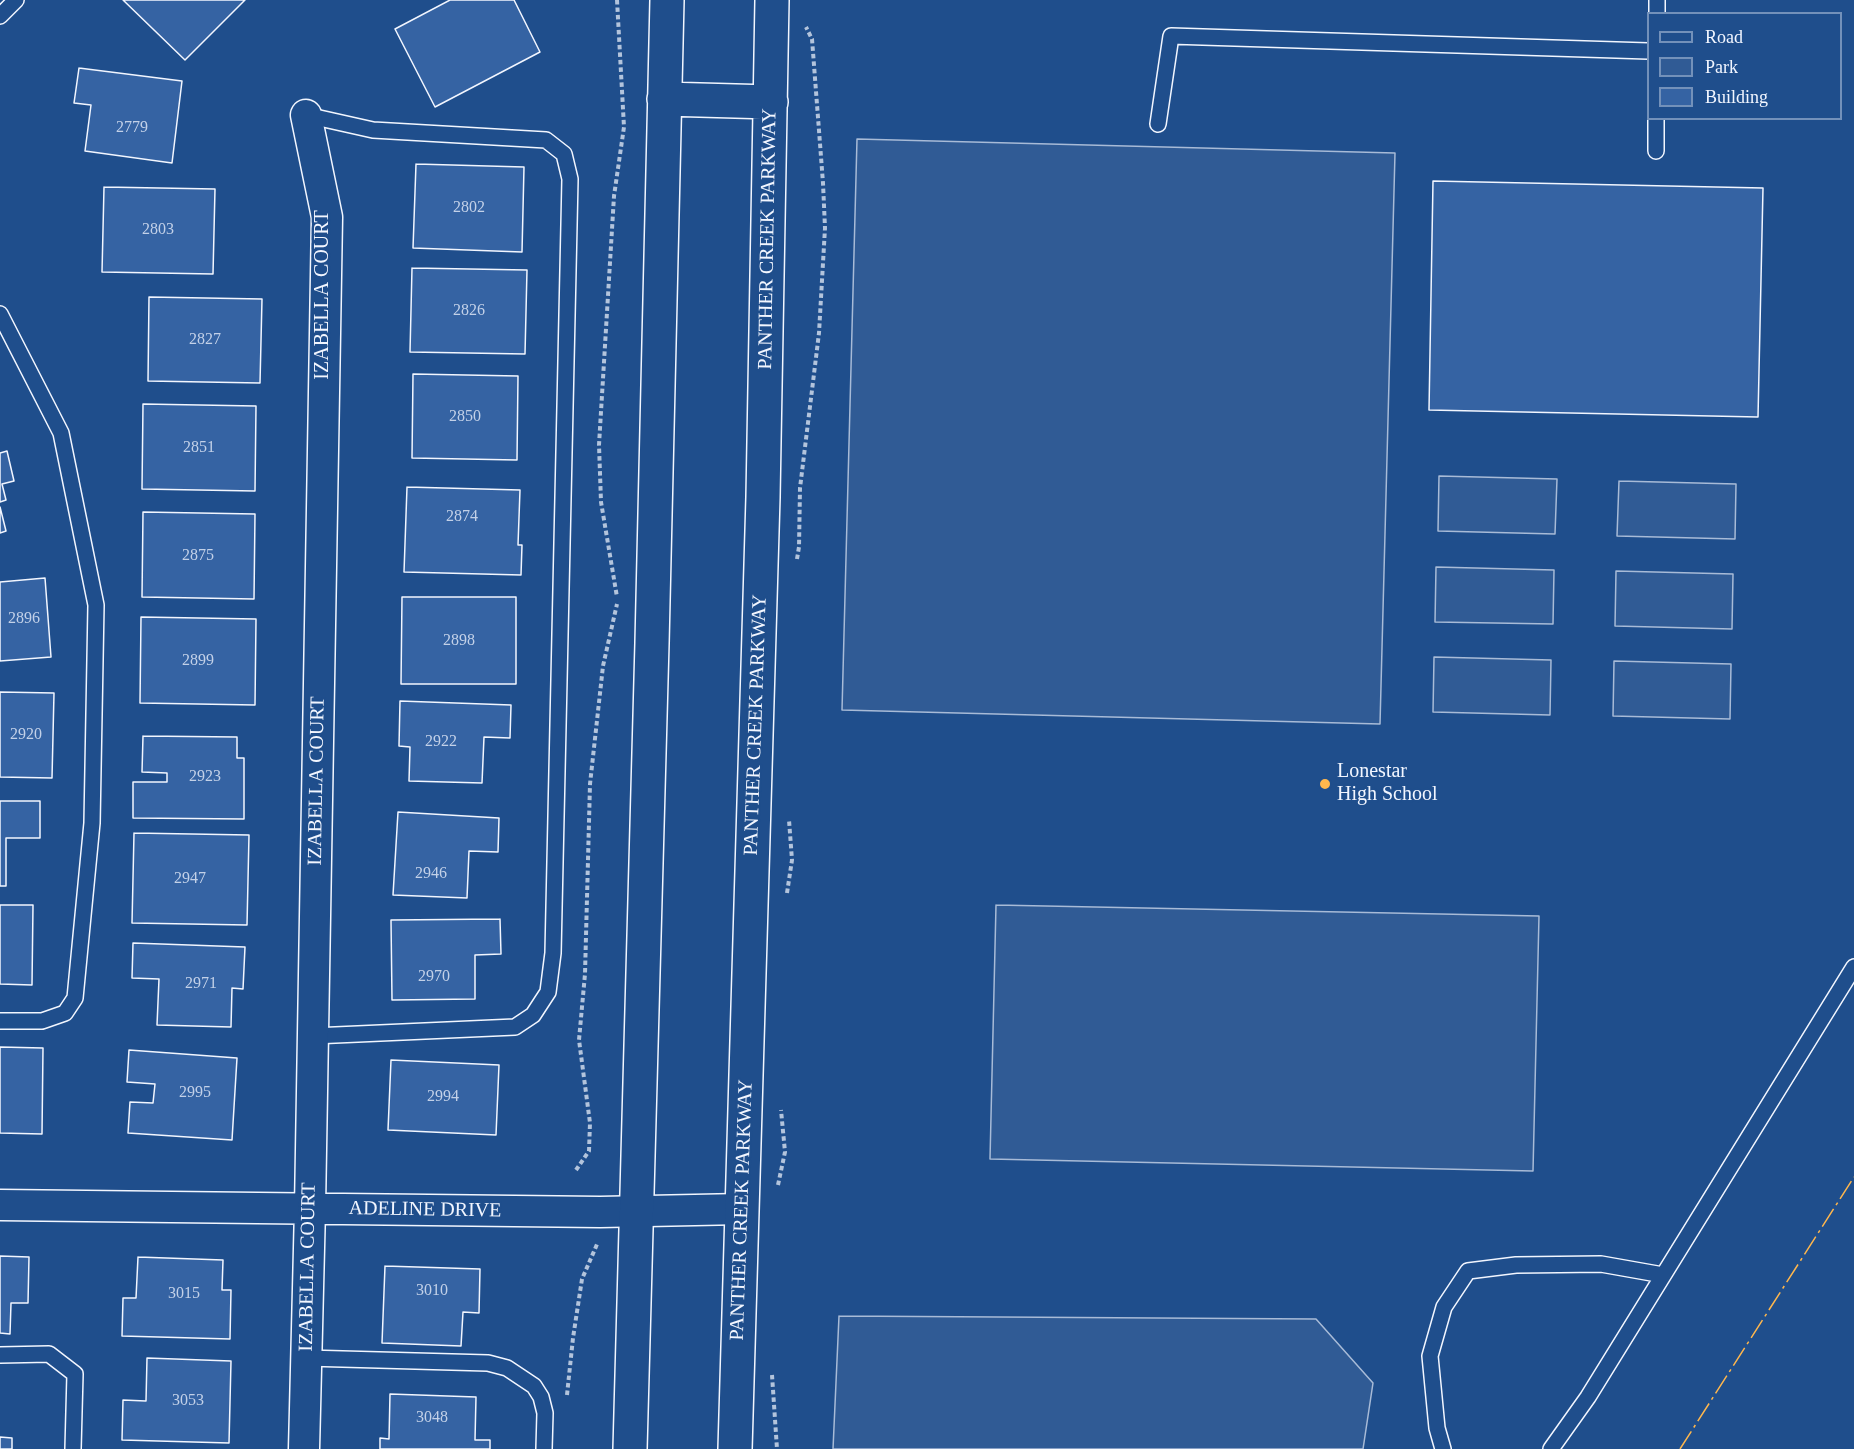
<!DOCTYPE html>
<style>
body{margin:0}
#map{position:relative;width:1854px;height:1449px;overflow:hidden;background:#1f4e8c;font-family:Georgia,serif}
canvas{display:block}
.legend{position:absolute;left:1647px;top:12px;width:195px;height:108px;box-sizing:border-box;background:#1f4e8c;border:2px solid #7391ba;margin:0;padding:8px 10px;list-style:none;font-size:18px;color:#f2f6ff}
.legend li{display:flex;align-items:center;gap:12px;height:30px}
.legend b{width:30px;border:2px solid #7391ba}
</style>
<div id="map">
<canvas width="1854" height="1449"></canvas>
<ul class="legend">
<li><b style="height:8px;background:#1f4e8c"></b>Road</li>
<li><b style="height:16px;background:#305b95"></b>Park</li>
<li><b style="height:16px;background:#3563a3"></b>Building</li>
</ul>
</div>
<script>
const ctx = document.querySelector('canvas').getContext('2d');
ctx.lineJoin = 'round';
function paint(path, color) {
  ctx.fillStyle = color;
  ctx.fill(path, 'evenodd');
}
function toPath(rows) {
  const path = new Path2D();
  for (const r of rows) {
    path.moveTo(r[0], r[1]);
    for (let i = 2; i < r.length; i += 2) path.lineTo(r[i], r[i + 1]);
  }
  return path;
}
function trace(path, color, width, dash) {
  ctx.strokeStyle = color;
  ctx.lineWidth = width;
  ctx.lineCap = dash ? 'butt' : 'round';
  ctx.setLineDash(dash || []);
  ctx.stroke(path);
}
function drawText(font, color, halo, rows, align = 'center') {
  ctx.font = font + ' Georgia,serif';
  ctx.lineWidth = 4.5;
  ctx.setLineDash([]);
  ctx.textBaseline = 'middle';
  ctx.strokeStyle = halo;
  ctx.fillStyle = color;
  for (const [text, x, y, turn = 0] of rows) {
    ctx.save();
    ctx.translate(x, y);
    ctx.rotate((+turn || 0) * Math.PI / 180);
    ctx.textAlign = isNaN(turn) ? turn : align;
    if (halo) ctx.strokeText(text, 0, 0);
    ctx.fillText(text, 0, 0);
    ctx.restore();
  }
}
const green = toPath([
 [857,139,1395,153,1380,724,842,710,857,139],
 [1439,476,1557,479,1555,534,1438,531,1439,476],
 [1619,481,1736,484,1735,539,1617,536,1619,481],
 [1436,567,1554,570,1553,624,1435,622,1436,567],
 [1616,571,1733,574,1732,629,1615,626,1616,571],
 [1434,657,1551,660,1550,715,1433,712,1434,657],
 [1614,661,1731,664,1730,719,1613,716,1614,661],
 [996,905,1539,916,1533,1171,990,1159,996,905],
 [839,1316,1316,1319,1373,1383,1363,1449,833,1449,839,1316]
]);
const building = toPath([
 [123,0,245,0,185,60,123,0],
 [450,0,514,0,540,52,435,107,395,29,450,0],
 [79,68,182,81,172,163,85,151,91,105,74,103,79,68],
 [416,164,524,167,522,252,413,248,416,164],
 [1433,181,1763,188,1758,417,1429,410,1433,181],
 [104,187,215,189,213,274,102,272,104,187],
 [412,268,527,270,525,354,410,352,412,268],
 [149,297,262,299,260,383,148,381,149,297],
 [413,374,518,376,517,460,412,458,413,374],
 [143,404,256,406,255,491,142,489,143,404],
 [7,451,14,481,2,484,6,500,0,502,0,453,7,451],
 [407,487,520,490,518,545,522,545,521,575,404,572,407,487],
 [0,507,6,531,0,533,0,507],
 [143,512,255,514,254,599,142,597,143,512],
 [45,578,51,657,0,661,0,582,45,578],
 [402,597,516,597,516,684,401,684,402,597],
 [141,617,256,619,255,705,140,703,141,617],
 [0,692,54,693,52,778,0,777,0,692],
 [400,701,511,705,510,738,484,737,482,783,409,781,410,747,399,746,400,701],
 [143,736,237,737,237,758,244,758,244,819,133,818,133,782,167,782,167,773,142,772,143,736],
 [0,801,40,801,40,838,6,838,6,886,0,886,0,801],
 [398,812,499,818,498,852,469,851,467,898,393,895,398,812],
 [134,833,249,835,247,925,132,923,134,833],
 [0,905,33,905,32,985,0,984,0,905],
 [500,919,501,954,475,955,475,999,392,1000,391,920,500,919],
 [133,943,245,947,243,989,232,988,231,1027,157,1025,159,979,132,978,133,943],
 [0,1047,43,1048,42,1134,0,1133,0,1047],
 [129,1050,237,1058,232,1140,128,1133,130,1102,153,1103,155,1084,127,1082,129,1050],
 [391,1060,499,1065,496,1135,388,1130,391,1060],
 [0,1256,29,1257,28,1303,11,1303,10,1334,0,1333,0,1256],
 [138,1257,223,1260,222,1290,231,1290,230,1339,122,1336,123,1298,136,1298,138,1257],
 [385,1266,480,1269,479,1313,463,1312,461,1346,382,1343,385,1266],
 [147,1358,231,1361,229,1443,122,1440,123,1400,146,1401,147,1358],
 [390,1394,476,1397,475,1440,490,1440,490,1449,380,1449,380,1438,389,1439,390,1394],
 [0,1437,12,1438,12,1449,0,1449,0,1437]
]);
const path = toPath([
 [617,0,624,127,614,196,599,445,601,502,617,597],
 [797,559,799,547,800,488,819,333,825,228,823,183,812,39,806,27],
 [787,893,792,860,789,820],
 [576,1170,589,1151,590,1123,579,1040,585,974,590,784,603,666,617,604],
 [778,1185,785,1152,781,1110],
 [772,1375,777,1449],
 [567,1395,573,1338,582,1279,598,1242]
]);
const service = toPath([
 [1657,14,1657,0],
 [0,16,16,0],
 [306,115,373,130,546,140,564,154,570,179,553,953,548,992,533,1015,515,1027,313,1036],
 [1158,124,1171,36,1648,51],
 [1656,151,1656,118],
 [0,314,61,433,96,605,92,823,75,998,65,1013,42,1021,0,1021],
 [0,1355,49,1354,75,1374,73,1449],
 [306,1358,488,1363,507,1368,534,1386,541,1397,545,1413,544,1449],
 [1443,1449,1437,1428,1430,1356,1444,1307,1468,1271,1516,1265,1601,1264,1663,1275],
 [1551,1449,1588,1397,1854,967]
]);
const minor = toPath([
 [0,1205,600,1212,742,1209],
 [304,1449,310,1208,327,217,306,115]
]);
const secondary = toPath([
 [664,99,771,102],
 [630,1449,652,643,667,0],
 [735,1449,763,497,772,0]
]);
const power = toPath([
 [1680,1449,1854,1177]
]);
const markers = [
 [1325,784,6,"#ffb74d"]
];
const numberNames = [
 ["2779",132,128],
 ["2802",469,208],
 ["2803",158,230],
 ["2826",469,311],
 ["2827",205,340],
 ["2850",465,417],
 ["2851",199,448],
 ["2874",462,517],
 ["2875",198,556],
 ["2896",24,619],
 ["2898",459,641],
 ["2899",198,661],
 ["2920",26,735],
 ["2922",441,742],
 ["2923",205,777],
 ["2946",431,874],
 ["2947",190,879],
 ["2970",434,977],
 ["2971",201,984],
 ["2995",195,1093],
 ["2994",443,1097],
 ["3010",432,1291],
 ["3015",184,1294],
 ["3053",188,1401],
 ["3048",432,1418]
];
const streetNames = [
 ["PANTHER CREEK PARKWAY",768,239,-89],
 ["IZABELLA COURT",323,295,-90],
 ["PANTHER CREEK PARKWAY",756,725,-88],
 ["IZABELLA COURT",317,781,-89],
 ["ADELINE DRIVE",425,1210,1],
 ["PANTHER CREEK PARKWAY",742,1210,-88],
 ["IZABELLA COURT",308,1267,-89]
];
const poiNames = [
 ["Lonestar",1337,772],
 ["High School",1337,795]
];
paint(green, '#305b95');
trace(green, '#a8bbd7', 1.5);
paint(building, '#3563a3');
trace(building, '#f2f6ff', 1.5);
trace(service, '#f2f6ff', 18);
trace(minor, '#f2f6ff', 33);
trace(secondary, '#f2f6ff', 36);
trace(path, '#b3c4dc', 4, [4.5, 3]);
trace(service, '#1f4e8c', 15);
trace(minor, '#1f4e8c', 30);
trace(secondary, '#1f4e8c', 33);
trace(power, '#ffb74d', 1.5, [21, 4.5, 3, 4.5]);
for (const [x, y, r, color] of markers) {
  const dot = new Path2D();
  dot.arc(x, y, r, 0, 2 * Math.PI);
  ctx.fillStyle = color;
  ctx.fill(dot);
  trace(dot, '#1f4e8c', 2);
}
drawText('16px', '#c3d1e8', null, numberNames);
drawText('20px', '#f2f6ff', '#1f4e8c', streetNames);
drawText('20px', '#f2f6ff', '#1f4e8c', poiNames, 'left');
</script>
